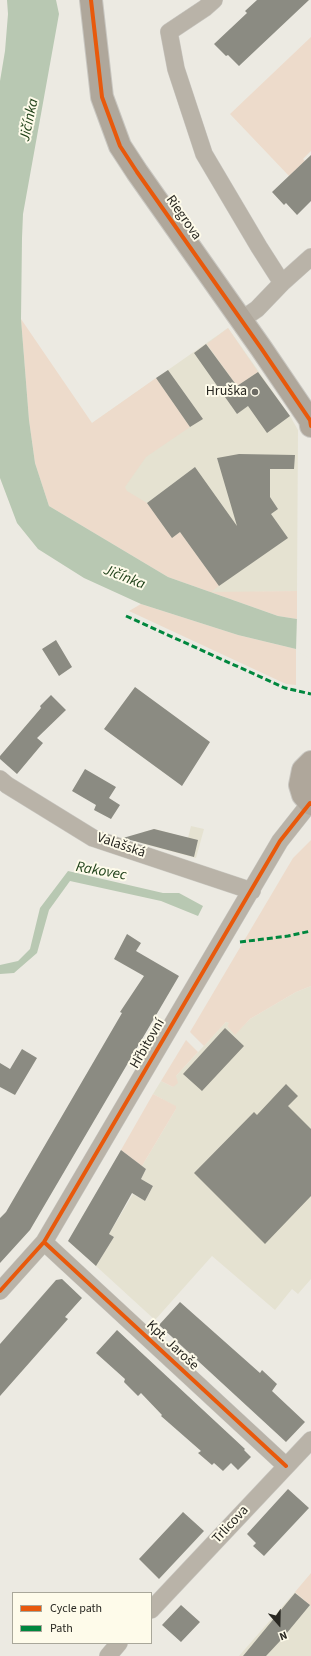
<!DOCTYPE html>
<meta charset="utf-8">
<style>
body{margin:0}
#map{position:relative;width:311px;height:1656px;overflow:hidden;background:#eceae2;font-family:"Source Sans 3",sans-serif}
canvas{display:block}
.legend{position:absolute;left:12px;top:1592px;width:140px;height:52px;box-sizing:border-box;background:#fefbea;border:1px solid #a9a79a;margin:0;padding:5px 7px;list-style:none;font-size:12px;color:#292822}
.legend li{display:flex;align-items:center;gap:8px;height:20px}
.legend b{width:20px;border:1px solid #a9a79a}
.north{position:absolute;left:259px;top:1604px;width:40px;height:40px;-webkit-text-stroke:3px #fefbea;paint-order:stroke;rotate:160deg;font-size:11px;font-weight:700;line-height:16px;text-align:center;color:#292822}
.north::after{content:'';display:block;margin:auto;width:14px;height:18px;background:#292822;clip-path:polygon(50% 0,100% 100%,50% 72%,0 100%)}
</style>
<div id="map">
<canvas width="311" height="1656"></canvas>
<ul class="legend">
<li><b style="height:5px;background:#e8590c"></b>Cycle path</li>
<li><b style="height:5px;background:#00873e"></b>Path</li>
</ul>
<div class="north">N</div>
</div>
<script>
const ctx = document.querySelector('canvas').getContext('2d');
ctx.lineJoin = 'round';
function paint(path, color) {
  ctx.fillStyle = color;
  ctx.fill(path, 'evenodd');
}
function toPath(rows) {
  const path = new Path2D();
  for (const r of rows) {
    path.moveTo(r[0], r[1]);
    for (let i = 2; i < r.length; i += 2) path.lineTo(r[i], r[i + 1]);
  }
  return path;
}
function trace(path, color, width, dash) {
  ctx.strokeStyle = color;
  ctx.lineWidth = width;
  ctx.lineCap = dash ? 'butt' : 'round';
  ctx.setLineDash(dash || []);
  ctx.stroke(path);
}
function drawText(font, color, halo, rows, align = 'center') {
  ctx.font = font + ' "Source Sans 3",sans-serif';
  ctx.lineWidth = 4;
  ctx.setLineDash([]);
  ctx.textBaseline = 'middle';
  ctx.strokeStyle = halo;
  ctx.fillStyle = color;
  for (const [text, x, y, turn = 0] of rows) {
    ctx.save();
    ctx.translate(x, y);
    ctx.rotate((+turn || 0) * Math.PI / 180);
    ctx.textAlign = isNaN(turn) ? turn : align;
    if (halo) ctx.strokeText(text, 0, 0);
    ctx.fillText(text, 0, 0);
    ctx.restore();
  }
}
const built = toPath([
 [228,328,290,416,298,430,297,591,211,593,35,463],
 [191,826,204,829,196,858,140,843,143,832,155,829,188,838],
 [311,986,311,1279,298,1294,292,1289,275,1310,212,1256,155,1320,96,1266,114,1237,109,1234,133,1194,145,1201,153,1186,141,1179,146,1169,142,1166,176,1109,175,1106,153,1094,161,1081,173,1087,176,1076,226,1022,230,1023,227,1026,235,1034,250,1019,296,992],
 [295,1592,311,1606,311,1656,239,1656]
]);
const green = toPath([
 [311,37,311,151,303,159,305,161,289,176,230,114],
 [21,319,92,423,156,378,190,427,146,457,125,487,127,491,147,503,172,538,180,532,219,586,211,592,297,591,297,619,278,616,168,577,49,506,35,463,29,420],
 [228,328,258,372,237,386,207,344],
 [141,604,238,635,296,649,296,685,286,684,129,611],
 [311,840,311,986,296,992,250,1019,235,1035,227,1026,229,1023,226,1022,204,1046,190,1032,293,858],
 [186,1040,198,1052,176,1076,178,1083,173,1087,161,1081],
 [153,1094,176,1106,176,1109,142,1166,121,1150],
 [311,1573,311,1606,295,1592]
]);
const water = toPath([
 [7,0,56,0,59,14,23,214,22,238,21,319,29,420,35,463,49,506,168,577,278,616,297,619,311,614,311,657,296,649,238,635,141,604,84,578,38,549,17,523,0,478,0,81,5,51,8,14],
 [68,871,163,893,179,893,203,906,198,916,161,901,70,881,49,910,37,953,14,973,0,974,0,965,18,961,30,949,40,908]
]);
const pier = toPath([
 [311,612,311,659,296,651,297,616]
]);
const building = toPath([
 [257,0,309,0,239,66,228,55,226,56,214,44,247,13,245,11],
 [311,155,311,201,297,215,286,203,284,205,272,192],
 [206,344,237,386,258,372,290,416,267,433,248,406,237,414,194,353],
 [168,370,203,419,190,427,156,378],
 [239,454,295,455,294,469,270,469,270,497,278,509,271,514,288,538,219,586,180,532,172,538,147,503,195,467,237,526,217,458],
 [56,640,72,667,59,676,42,649],
 [135,687,210,742,182,786,104,729],
 [51,695,66,710,37,738,43,743,17,774,0,759,0,756,41,708,40,706],
 [85,769,116,787,109,798,120,805,111,819,94,810,96,805,72,791],
 [154,829,198,840,194,857,123,838],
 [127,934,141,943,136,951,179,976,30,1230,0,1263,0,1218,6,1212,122,1013,120,1012,144,976,114,959],
 [225,1028,244,1046,202,1091,183,1074],
 [22,1049,37,1058,15,1095,0,1087,0,1063,10,1069],
 [286,1084,298,1096,288,1106,311,1129,311,1196,265,1244,194,1173,254,1112,257,1115],
 [121,1150,146,1169,141,1179,153,1186,145,1201,132,1193,109,1234,114,1237,96,1266,68,1241],
 [62,1279,82,1298,65,1317,68,1319,0,1396,0,1344,56,1280],
 [180,1302,260,1373,262,1370,277,1384,272,1391,305,1422,286,1442,159,1325],
 [117,1330,245,1449,244,1450,251,1457,238,1470,231,1463,223,1471,214,1463,212,1465,198,1453,201,1451,161,1416,162,1415,141,1393,138,1396,124,1382,125,1379,96,1353],
 [288,1489,309,1508,264,1556,253,1546,256,1543,247,1534],
 [183,1512,204,1531,159,1579,139,1559],
 [295,1593,310,1605,281,1640,266,1656,243,1656],
 [181,1605,200,1622,181,1642,162,1625]
]);
const street = toPath([
 [214,0,205,8,169,32,176,69,204,154,259,247,282,283],
 [241,320,257,309,282,283,311,257],
 [0,779,7,785,93,838,252,891],
 [44,1242,286,1466],
 [0,1291,44,1242,280,841,310,803],
 [151,1610,311,1440],
 [108,1656,119,1643]
]);
const secondary = toPath([
 [91,0,102,97,120,146,137,172,261,348,310,420,311,426],
 [311,762,303,770,300,785,303,795,311,804]
]);
const quiet = toPath([
 [126,616,285,688,311,694],
 [240,942,288,936,311,931]
]);
const cycleway = toPath([
 [91,0,102,97,120,146,137,172,261,348,310,420,311,426],
 [44,1242,286,1466],
 [0,1291,44,1242,280,841,310,803,311,804]
]);
const markers = [
 [255,392,4,"#6d6c65"]
];
const streetNames = [
 ["Riegrova",183,218,55],
 ["Valašská",121,846,19],
 ["Hřbitovní",148,1044,-60],
 ["Kpt. Jaroše",172,1346,43],
 ["Trlicova",231,1525,-47]
];
const poiNames = [
 ["Hruška",247,392]
];
const waterNames = [
 ["Jičínka",30,120,-78],
 ["Jičínka",124,578,21],
 ["Rakovec",101,872,10]
];
paint(built, '#e5e2d1');
paint(green, '#eddbcb');
paint(water, '#b8c8b2');
paint(pier, '#eceae2');
paint(building, '#8b8b82');
trace(street, '#c8c6c0', 18);
trace(secondary, '#c8c6c0', 24);
trace(street, '#b9b3a8', 17);
trace(secondary, '#afa79b', 22);
trace(quiet, '#00873e', 3, [6, 3]);
trace(cycleway, '#e8590c', 4);
for (const [x, y, r, color] of markers) {
  const dot = new Path2D();
  dot.arc(x, y, r, 0, 2 * Math.PI);
  ctx.fillStyle = color;
  ctx.fill(dot);
  trace(dot, '#fefbea', 1.5);
}
drawText('14px', '#292822', '#fefbea', streetNames);
drawText('14px', '#292822', '#fefbea', poiNames, 'right');
drawText('italic 15px', '#20421a', '#fefbea', waterNames);
</script>
